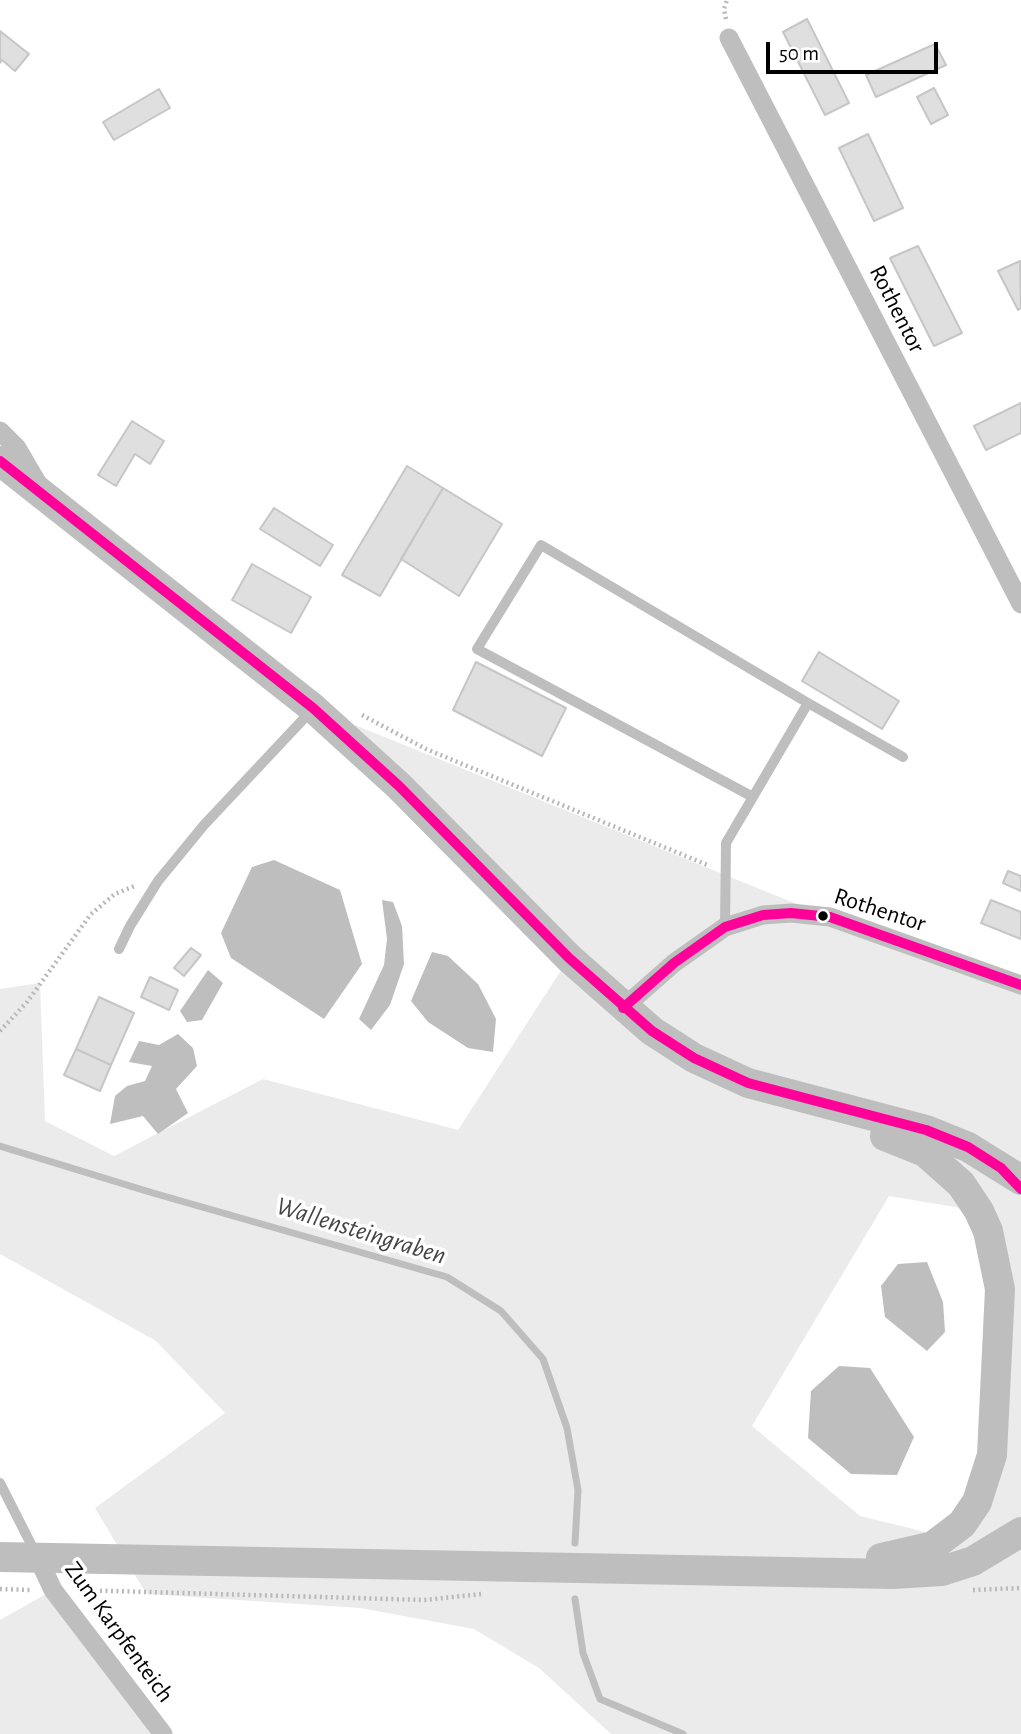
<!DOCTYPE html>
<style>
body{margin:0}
#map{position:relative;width:1021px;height:1734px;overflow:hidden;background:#fff;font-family:"Alegreya Sans",sans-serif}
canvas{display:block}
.scale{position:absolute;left:766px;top:42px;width:172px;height:32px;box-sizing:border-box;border:4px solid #000;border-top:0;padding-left:9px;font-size:21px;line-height:24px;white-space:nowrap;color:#000;-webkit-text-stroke:5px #fff;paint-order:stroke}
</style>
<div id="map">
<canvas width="1021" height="1734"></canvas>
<div class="scale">50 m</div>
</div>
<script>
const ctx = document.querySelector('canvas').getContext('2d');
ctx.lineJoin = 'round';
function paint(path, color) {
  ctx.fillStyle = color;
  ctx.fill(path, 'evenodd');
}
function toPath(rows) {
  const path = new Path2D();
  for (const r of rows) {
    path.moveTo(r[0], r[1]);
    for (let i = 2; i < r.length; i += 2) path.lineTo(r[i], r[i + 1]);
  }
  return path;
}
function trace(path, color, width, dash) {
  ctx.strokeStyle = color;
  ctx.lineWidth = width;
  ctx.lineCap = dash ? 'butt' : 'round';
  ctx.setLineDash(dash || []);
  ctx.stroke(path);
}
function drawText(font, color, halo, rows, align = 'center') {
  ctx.font = font + ' "Alegreya Sans",sans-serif';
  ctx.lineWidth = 7;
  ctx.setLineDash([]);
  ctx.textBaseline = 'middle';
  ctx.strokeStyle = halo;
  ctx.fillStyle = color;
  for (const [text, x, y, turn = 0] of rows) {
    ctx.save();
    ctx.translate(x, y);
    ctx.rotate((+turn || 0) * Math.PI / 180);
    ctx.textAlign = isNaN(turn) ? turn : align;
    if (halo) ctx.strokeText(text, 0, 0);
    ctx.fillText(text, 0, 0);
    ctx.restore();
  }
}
const green = toPath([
 [313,708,829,917,1021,985,1021,1734,611,1734,539,1668,474,1629,360,1608,148,1594,144,1590,95,1508,225,1413,156,1341,0,1254,0,989,40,983,45,1121,114,1156,263,1079,458,1130,569,958],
 [889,1196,979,1211,999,1334,969,1514,946,1537,860,1516,752,1426],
 [53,1590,163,1734,0,1734,0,1620]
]);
const water = toPath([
 [274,860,340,890,362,964,324,1019,231,958,221,933,252,867],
 [382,900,393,902,402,926,404,964,390,1005,371,1030,359,1019,384,965,387,939],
 [432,952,448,956,478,984,496,1019,493,1052,468,1048,428,1022,411,1001],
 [208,970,223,983,202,1020,187,1022,180,1011],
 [178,1034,193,1048,197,1066,176,1089,188,1113,158,1134,143,1116,110,1124,115,1096,127,1086,145,1081,152,1066,129,1062,139,1041,159,1045],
 [927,1262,943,1302,945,1332,927,1351,885,1317,881,1286,898,1264],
 [839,1366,870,1368,914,1437,897,1475,851,1474,808,1438,811,1391]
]);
const stream = toPath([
 [0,1146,153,1193,447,1277,501,1311,543,1359,567,1428,578,1490,575,1543],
 [575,1599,583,1653,600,1699,683,1734]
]);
const building = toPath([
 [807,19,849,103,825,115,783,32,807,19],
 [0,31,29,54,15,71,2,60,0,63,0,31],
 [935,44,946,65,876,97,866,75,935,44],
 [934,88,948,115,931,124,917,97,934,88],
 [159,89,170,108,114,140,103,122,159,89],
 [868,134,903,208,874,221,839,148,868,134],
 [918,246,962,333,934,346,890,258,918,246],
 [1020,261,1021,308,1018,310,998,271,1020,261],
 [1021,403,1021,433,986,450,974,426,1021,403],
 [132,421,164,441,150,464,135,454,116,486,98,475,132,421],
 [407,466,443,488,380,596,342,575,407,466],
 [443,488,502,524,459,596,401,559,443,488],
 [274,508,333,545,320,566,260,529,274,508],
 [252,564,311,597,291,633,232,600,252,564],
 [819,652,899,701,882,729,802,681,819,652],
 [476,662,566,708,542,756,453,710,476,662],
 [1008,871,1021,876,1021,891,1003,883,1008,871],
 [991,900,1021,912,1021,939,981,923,991,900],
 [191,948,201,955,184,976,174,968,191,948],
 [150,977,178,990,169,1010,141,997,150,977],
 [99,997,134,1013,111,1065,76,1049,99,997],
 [76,1049,111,1065,100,1091,64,1075,76,1049]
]);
const path = toPath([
 [726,19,724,9,727,0],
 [362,715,426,749,710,866],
 [0,1031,27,1002,91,914,115,894,137,885],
 [0,1589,31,1590],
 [78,1590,424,1600,482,1594],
 [973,1590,1021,1588]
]);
const service = toPath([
 [753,797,477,649,541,545,808,703],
 [725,927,726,843,808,703,903,757],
 [119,949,130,926,158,881,204,825,311,711],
 [0,1483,36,1554]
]);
const minor = toPath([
 [729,38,1021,604],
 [0,431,17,448,38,484],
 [623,1008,674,963,725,927,763,915,791,913,830,917,1021,985],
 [38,1558,53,1590,163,1734]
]);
const primary = toPath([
 [0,461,313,708,399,786,569,958,652,1031,694,1058,748,1083,926,1130,968,1147,1021,1180],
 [0,1557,893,1574,942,1571,973,1561,1021,1532],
 [881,1558,933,1546,962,1524,977,1502,992,1455,1000,1289,988,1231,979,1211,961,1184,925,1152,885,1136]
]);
const bus1 = toPath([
 [0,461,313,708,399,786,569,958,652,1031,694,1058,748,1083,926,1130,968,1147,1001,1168,1021,1189],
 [623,1008,674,963,725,927,763,915,791,913,830,917,1021,985]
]);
const markers = [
 [823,916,6,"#000"]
];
const streetNames = [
 ["Rothentor",897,309,63],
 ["Rothentor",880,910,18],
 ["Zum Karpfenteich",119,1632,54]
];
const waterNames = [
 ["Wallensteingraben",361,1231,17]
];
paint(green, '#ebebeb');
paint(water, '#bebebe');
trace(stream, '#bebebe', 7);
paint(building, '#dfdfdf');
trace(building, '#c6c6c6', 2);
trace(path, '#b9b9b9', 4.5, [2, 3.5]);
trace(service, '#bebebe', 10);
trace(minor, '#bebebe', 19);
trace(primary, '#bebebe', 30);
trace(bus1, '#f09', 10);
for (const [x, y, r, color] of markers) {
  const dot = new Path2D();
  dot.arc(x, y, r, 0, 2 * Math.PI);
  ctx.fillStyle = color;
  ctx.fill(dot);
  trace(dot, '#fff', 2.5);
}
drawText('24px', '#000', '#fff', streetNames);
drawText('italic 26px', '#434343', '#fff', waterNames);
</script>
